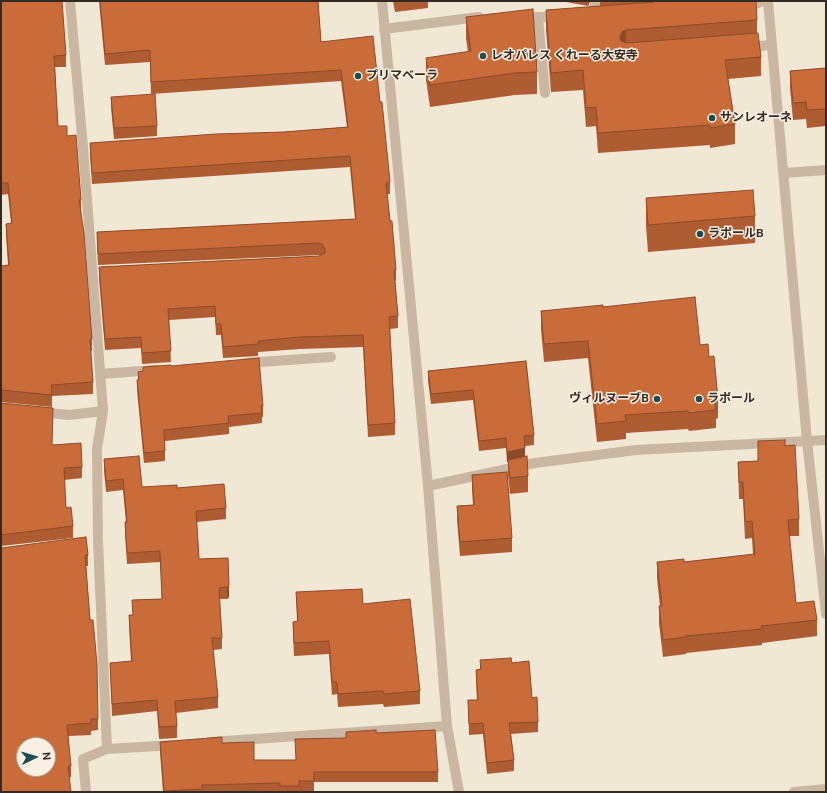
<!DOCTYPE html>
<meta charset="utf-8">
<style>
body{margin:0}
#map{position:relative;width:827px;height:793px;overflow:hidden;background:#f1e7d5;font-family:"DM Sans",sans-serif}
canvas{display:block}
.frame{position:absolute;inset:0;border:2px solid #332a24;pointer-events:none}
.north{position:absolute;left:16px;top:737px;width:40px;height:40px;box-sizing:border-box;background:#f9f0e1;border:1px solid #aaa195;border-radius:50%;rotate:85deg;font-size:11px;font-weight:700;line-height:16px;text-align:center;color:#332a24}
.north::after{content:'';display:block;margin:auto;width:14px;height:18px;background:#194c55;clip-path:polygon(50% 0,100% 100%,50% 72%,0 100%)}
</style>
<div id="map">
<canvas width="827" height="793"></canvas>
<div class="frame"></div>
<div class="north">N</div>
</div>
<script>
const ctx = document.querySelector('canvas').getContext('2d');
ctx.lineJoin = 'round';
function toPath(rows) {
  const path = new Path2D();
  for (const r of rows) {
    path.moveTo(r[0], r[1]);
    for (let i = 2; i < r.length; i += 2) path.lineTo(r[i], r[i + 1]);
  }
  return path;
}
function trace(path, color, width, dash) {
  ctx.strokeStyle = color;
  ctx.lineWidth = width;
  ctx.lineCap = dash ? 'butt' : 'round';
  ctx.setLineDash(dash || []);
  ctx.stroke(path);
}
function paint(path, color) {
  ctx.fillStyle = color;
  ctx.fill(path, 'evenodd');
}
function drawText(font, color, halo, rows, align = 'center') {
  ctx.font = font + ' "DM Sans","Noto Sans JP",sans-serif';
  ctx.lineWidth = 3;
  ctx.setLineDash([]);
  ctx.textBaseline = 'middle';
  ctx.strokeStyle = halo;
  ctx.fillStyle = color;
  for (const [text, x, y, turn = 0] of rows) {
    ctx.save();
    ctx.translate(x, y);
    ctx.rotate((+turn || 0) * Math.PI / 180);
    ctx.textAlign = isNaN(turn) ? turn : align;
    if (halo) ctx.strokeText(text, 0, 0);
    ctx.fillText(text, 0, 0);
    ctx.restore();
  }
}
const lane = toPath([
 [746,47,772,45]
]);
const street = toPath([
 [70,1,83,147,103,411,97,449,98,541,107,749],
 [382,1,428,486,447,726,459,792],
 [768,1,807,441,826,614],
 [742,5,754,5,762,1],
 [521,17,559,17],
 [538,17,545,93],
 [591,17,596,1],
 [384,29,479,17],
 [784,173,826,170],
 [246,363,331,357],
 [100,374,156,370],
 [39,412,69,415,103,411],
 [428,486,535,463,636,450,826,440],
 [210,742,447,726],
 [86,792,83,759,107,749,174,745],
 [794,792,826,789]
]);
const wall = toPath([
 [1,1,66,55,66,67,55,67,58,126,67,136,81,200,81,211,92,339,92,351,90,351,93,382,93,394,52,396,52,407,1,402,1,266,8,265,6,235,6,224,11,223,8,194,1,195],
 [99,1,318,1,321,42,380,102,390,182,390,194,387,194,396,270,396,281,395,281,398,316,398,328,390,329,395,423,395,435,368,437,363,347,300,349,258,352,258,356,223,358,221,335,216,335,215,317,169,320,171,362,142,364,141,348,105,350,99,278,99,267,319,256,321,255,319,255,98,265,97,243,97,232,355,219,350,167,92,184,90,154,90,143,284,132,347,127,341,81,151,94,150,62,105,65],
 [393,1,428,1,428,8,395,12],
 [561,1,590,1,588,6],
 [600,1,756,1,757,20,757,33,761,57,761,76,728,79,735,124,735,144,710,148,710,145,598,153,596,126,586,127,583,90,551,92,546,30,546,10,600,6],
 [466,17,537,72,537,94,515,95,430,107,426,80,426,58,468,52,466,39],
 [826,68,826,126,807,128,806,119,793,120,790,88,790,71],
 [111,97,157,126,157,136,114,139,111,108],
 [646,198,755,216,755,243,648,252,646,226],
 [603,307,700,345,709,357,718,400,718,418,716,419,716,428,689,431,688,429,626,433,626,439,597,442,588,358,544,362,541,329,541,311],
 [526,361,534,435,534,445,525,446,525,456,528,476,528,492,510,494,508,475,508,462,507,462,506,448,479,451,473,400,431,404,428,381,428,371],
 [171,366,263,406,263,417,262,417,262,423,229,427,229,434,165,441,165,461,144,463,137,390,137,380,138,379,138,372],
 [1,403,53,445,82,467,82,478,64,480,66,508,73,526,73,538,1,546],
 [758,441,785,446,799,519,799,536,789,536,796,603,817,620,817,636,762,643,762,645,686,653,686,654,663,657,659,623,659,606,660,606,657,579,657,562,684,562,753,554,752,538,745,539,743,499,739,499,738,462,758,461],
 [104,459,142,487,177,488,226,508,226,519,197,522,199,559,228,558,229,597,227,599,219,599,222,638,222,649,213,650,218,697,218,708,176,713,177,726,177,738,159,739,157,711,112,716,110,663,131,661,129,627,129,615,133,615,132,600,162,599,160,562,127,564,125,533,125,522,126,522,123,490,106,492,104,471],
 [472,475,512,538,512,552,460,556,457,520,457,506,473,505,472,489],
 [1,548,88,555,88,566,86,566,98,719,98,730,91,731,91,735,68,736,71,766,71,777,69,778],
 [296,592,363,604,420,691,420,704,384,707,383,704,338,707,337,694,332,695,329,654,294,656,293,635,293,622,297,621],
 [480,660,512,663,532,698,538,722,538,732,511,734,514,760,514,771,487,774,483,734,469,735,468,700,477,700,476,681,476,670,480,669],
 [346,732,376,733,438,772,438,782,314,782,314,791,299,791,299,792,163,792,160,752,160,742,222,743,254,760,296,760,346,738]
]);
const shadedWall = toPath([
 [588,1,590,1,588,6],
 [626,30,626,50,622,51,620,37,622,32],
 [1,390,2,390,2,402,1,402],
 [525,448,525,458,507,462,507,452],
 [229,585,229,597,227,599,227,587]
]);
const building = toPath([
 [1,1,62,1,66,55,54,56,58,126,67,126,67,136,76,135,81,200,79,200,84,233,92,339,90,339,93,382,51,385,52,395,1,390,1,266,9,265,6,224,12,223,8,183,1,183,1,1],
 [100,1,318,1,321,42,373,36,380,102,382,102,390,182,386,183,390,221,392,221,396,270,394,270,398,316,389,317,395,423,368,425,363,335,300,337,258,341,258,344,223,347,221,324,216,324,215,306,168,309,171,351,142,353,141,337,105,339,99,267,319,256,325,253,325,249,322,244,319,243,98,254,97,232,356,219,350,156,92,173,90,143,216,134,284,132,348,127,341,70,151,82,150,50,105,54,100,1],
 [654,1,756,1,757,20,626,30,622,32,620,37,621,41,626,43,758,33,761,57,725,60,735,124,710,128,710,125,598,133,596,107,586,108,583,70,551,73,546,10,654,2,654,1],
 [533,9,537,72,515,73,430,85,426,58,471,51,466,17,533,9],
 [826,68,826,109,807,110,806,102,793,103,790,71,826,68],
 [155,94,157,126,114,128,111,97,155,94],
 [753,190,755,216,648,225,646,198,753,190],
 [695,297,700,345,708,344,709,357,714,356,718,400,715,401,716,410,689,413,688,411,625,415,626,421,597,424,588,341,544,344,541,311,603,305,603,307,695,297],
 [259,358,263,406,261,406,262,413,228,416,229,423,164,430,165,451,144,453,137,380,139,379,138,372,143,371,143,367,171,365,171,366,259,358],
 [526,361,534,435,524,436,525,448,507,452,506,438,479,441,473,390,431,394,428,371,526,361],
 [1,403,53,408,52,445,81,443,82,467,64,468,66,508,71,507,73,526,1,535,1,403],
 [785,440,785,446,795,445,799,519,788,520,796,603,814,601,817,620,761,626,762,629,686,636,686,637,663,640,659,606,662,606,657,562,684,559,684,562,755,554,752,521,745,522,743,482,739,482,738,462,758,461,758,441,785,440],
 [139,456,142,487,177,485,177,488,224,484,226,508,196,511,199,559,228,558,229,585,227,587,219,588,222,638,212,638,218,697,175,701,177,726,159,727,157,700,112,704,110,663,132,661,129,615,133,615,132,600,162,599,160,551,127,553,125,522,127,522,123,479,106,481,104,459,139,456],
 [527,456,528,476,510,478,508,460,527,456],
 [507,472,512,538,460,542,457,506,474,505,472,475,507,472],
 [86,537,88,555,85,555,90,620,93,620,97,664,98,719,91,719,91,723,67,725,71,766,68,766,71,792,1,792,1,548,86,537],
 [24,745,48,745,48,769,24,769,24,745],
 [362,589,363,604,410,599,420,691,384,694,383,691,338,694,337,682,332,682,329,641,294,643,293,622,298,621,296,592,362,589],
 [511,658,512,663,529,661,532,698,537,697,538,722,509,723,514,760,487,763,483,723,469,724,468,700,478,700,476,670,481,669,480,660,511,658],
 [376,730,376,733,435,730,438,772,314,772,314,781,299,781,299,786,280,786,280,783,202,785,202,789,164,791,160,742,222,737,222,743,254,742,254,760,296,760,295,739,346,738,346,732,376,730]
]);
const markers = [
 [483,56,4,"#194c55"],
 [358,76,4,"#194c55"],
 [712,118,4,"#194c55"],
 [700,234,4,"#194c55"],
 [657,399,4,"#194c55"],
 [699,399,4,"#194c55"]
];
const poiNames = [
 ["レオパレス くれーる大安寺",491,56],
 ["プリマベーラ",366,76],
 ["サンレオーネ",720,118],
 ["ラポールB",708,234],
 ["ヴィルヌーブB",649,399,"right"],
 ["ラポール",707,399]
];
trace(lane, '#c9b7a1', 10);
trace(street, '#c9b7a1', 10);
paint(wall, '#ae5c32');
paint(shadedWall, '#8d4b29');
paint(building, '#ca6b3a');
trace(building, '#8d4b29', 1);
for (const [x, y, r, color] of markers) {
  const dot = new Path2D();
  dot.arc(x, y, r, 0, 2 * Math.PI);
  ctx.fillStyle = color;
  ctx.fill(dot);
  trace(dot, '#f9f0e1', 1.5);
}
drawText('bold 12px', '#332a24', '#f9f0e1', poiNames, 'left');
</script>
